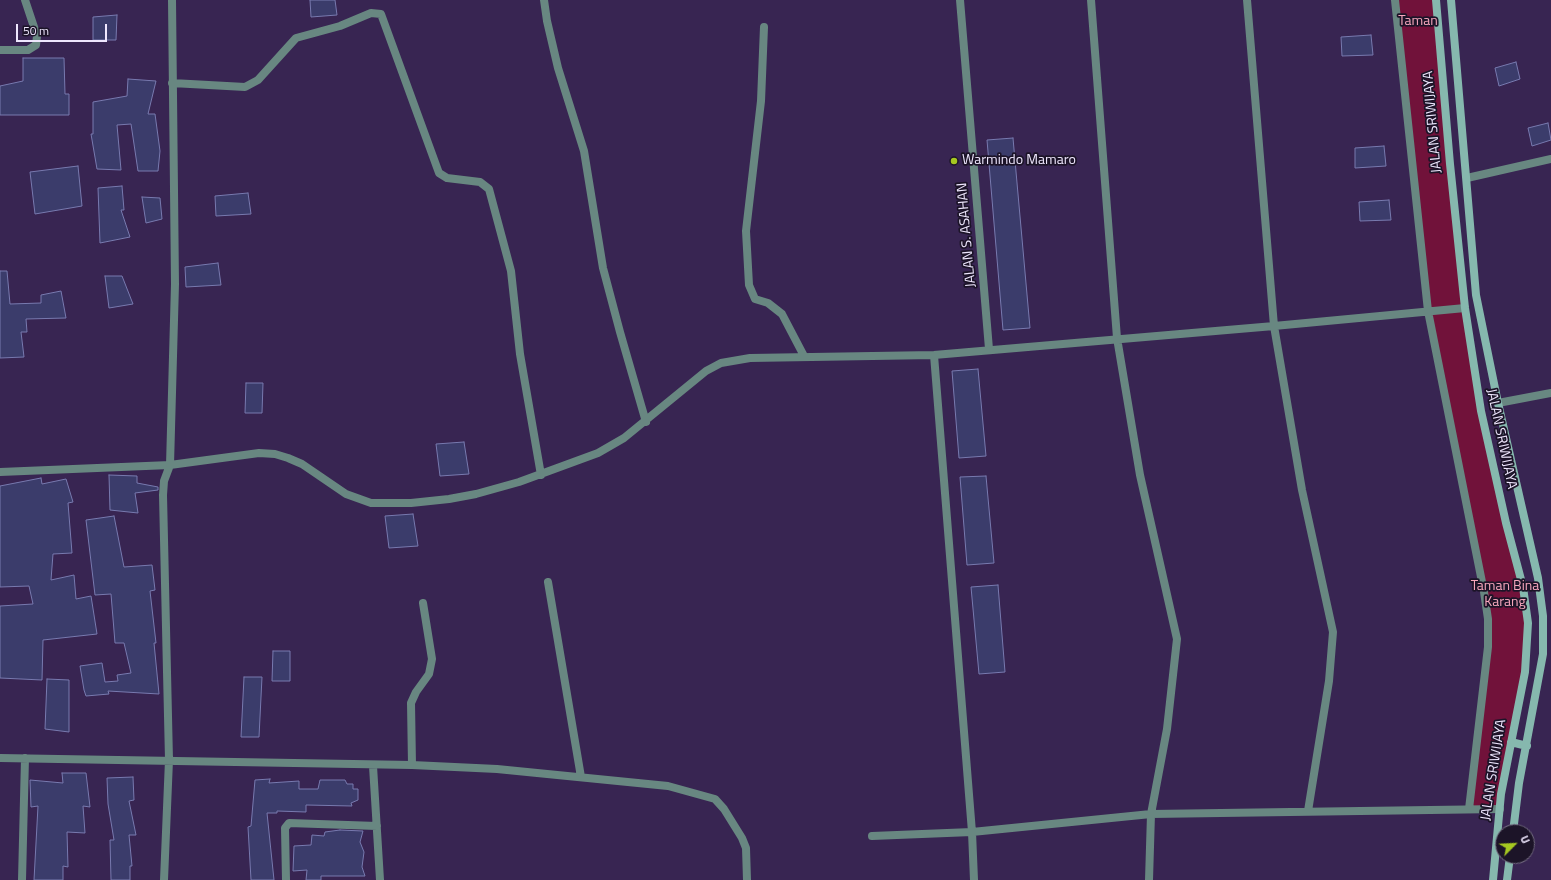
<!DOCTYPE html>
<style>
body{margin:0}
#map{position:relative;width:1551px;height:880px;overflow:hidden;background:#382552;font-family:"Titillium Web",sans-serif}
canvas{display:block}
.north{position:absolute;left:1495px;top:824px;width:40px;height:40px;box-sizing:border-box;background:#1c1428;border:1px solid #70687e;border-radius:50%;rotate:66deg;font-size:11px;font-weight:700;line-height:16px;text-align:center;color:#efe7fe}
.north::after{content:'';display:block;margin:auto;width:14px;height:18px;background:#a6c821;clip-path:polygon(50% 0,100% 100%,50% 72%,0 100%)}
.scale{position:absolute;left:16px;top:24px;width:91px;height:18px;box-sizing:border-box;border:2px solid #efe7fe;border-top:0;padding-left:5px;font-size:12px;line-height:14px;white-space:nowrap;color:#efe7fe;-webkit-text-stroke:3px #1c1428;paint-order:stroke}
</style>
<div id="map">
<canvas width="1551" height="880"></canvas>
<div class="north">U</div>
<div class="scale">50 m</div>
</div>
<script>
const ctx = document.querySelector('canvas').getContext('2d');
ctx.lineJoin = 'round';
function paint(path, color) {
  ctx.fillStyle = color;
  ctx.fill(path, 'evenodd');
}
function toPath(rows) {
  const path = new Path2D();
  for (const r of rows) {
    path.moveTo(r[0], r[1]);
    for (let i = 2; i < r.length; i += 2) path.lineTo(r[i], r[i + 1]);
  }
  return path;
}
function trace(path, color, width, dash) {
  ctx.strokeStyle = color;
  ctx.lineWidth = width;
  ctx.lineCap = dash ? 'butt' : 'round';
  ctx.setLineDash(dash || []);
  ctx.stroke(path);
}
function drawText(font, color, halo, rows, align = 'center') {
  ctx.font = font + ' "Titillium Web",sans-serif';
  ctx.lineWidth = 3.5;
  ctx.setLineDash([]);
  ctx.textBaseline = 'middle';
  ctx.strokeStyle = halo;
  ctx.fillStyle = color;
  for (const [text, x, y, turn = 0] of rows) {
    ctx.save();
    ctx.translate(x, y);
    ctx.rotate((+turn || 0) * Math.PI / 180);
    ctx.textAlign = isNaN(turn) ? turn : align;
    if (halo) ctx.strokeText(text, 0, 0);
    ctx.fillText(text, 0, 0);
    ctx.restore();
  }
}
const green = toPath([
 [1396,0,1435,0,1464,307,1429,310],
 [1464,309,1518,573,1527,624,1523,675,1499,808,1470,808,1489,618,1429,312]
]);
const building = toPath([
 [310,0,335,0,337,15,311,17,310,0],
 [117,15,116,40,93,40,93,17,117,15],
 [1371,35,1373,55,1342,56,1341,37,1371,35],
 [23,58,64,58,65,94,69,94,69,115,0,115,0,86,23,81,23,58],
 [1516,62,1520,79,1499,86,1495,68,1516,62],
 [128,79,156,81,148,114,155,114,160,151,158,171,138,171,131,124,117,125,121,170,97,169,91,134,93,134,93,102,127,96,128,79],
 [1548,123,1551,140,1532,146,1528,128,1548,123],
 [1013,138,1030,328,1003,330,987,140,1013,138],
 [1384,146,1386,166,1355,168,1355,148,1384,146],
 [78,166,82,206,35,214,30,172,78,166],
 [122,186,124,210,121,210,130,237,100,243,98,188,122,186],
 [248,193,251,214,216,216,215,196,248,193],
 [142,197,160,198,162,219,146,223,142,197],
 [1389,200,1391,220,1360,221,1359,202,1389,200],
 [218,263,221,285,186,287,185,267,218,263],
 [0,271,7,271,10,304,41,303,41,295,61,291,66,318,26,319,27,332,21,332,24,357,0,358,0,271],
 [105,276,122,276,133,304,109,308,105,276],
 [978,369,986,456,959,458,952,371,978,369],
 [246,383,263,383,262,413,245,413,246,383],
 [464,442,469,474,440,476,436,444,464,442],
 [109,475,137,476,137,483,158,487,158,490,135,493,138,513,110,510,109,475],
 [986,476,994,563,967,565,960,477,986,476],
 [41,478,42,484,66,479,73,502,68,503,72,553,53,554,51,580,74,575,76,599,91,596,97,634,43,640,42,680,0,678,0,606,33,604,29,586,0,587,0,486,41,478],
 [413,514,418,546,389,548,385,516,413,514],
 [114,516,124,567,152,565,155,590,150,591,156,643,154,643,159,694,108,691,109,694,86,696,84,690,80,666,102,663,105,682,118,681,117,675,131,673,124,643,115,643,111,594,95,595,86,520,114,516],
 [998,585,1005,672,979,674,971,587,998,585],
 [273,651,290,651,290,681,272,681,273,651],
 [244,677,262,677,259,737,241,737,244,677],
 [47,679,69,680,69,732,45,729,47,679],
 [62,773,86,773,90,807,83,806,85,833,67,832,68,867,63,866,63,880,34,880,38,806,31,807,30,780,63,783,62,773],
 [133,777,134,800,129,801,136,835,129,835,132,866,130,866,130,880,111,880,110,840,114,840,108,804,107,778,133,777],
 [270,779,269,783,299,781,299,789,318,789,320,780,345,780,347,784,353,784,353,789,358,789,358,800,351,803,352,806,306,805,306,812,277,811,277,813,267,813,274,880,251,880,248,827,251,826,255,780,270,779],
 [340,830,363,831,360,842,364,852,362,867,365,876,321,876,321,880,306,880,307,870,293,871,294,846,311,845,312,835,324,836,325,832,340,830]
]);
const street = toPath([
 [544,0,547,21,558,68,584,151,603,268,620,332,646,422],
 [960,0,989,349],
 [1091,0,1117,338,1140,475,1177,639,1167,729,1151,814,1149,880],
 [1247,0,1274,326,1302,490,1333,632,1329,681,1308,811],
 [1395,0,1428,311,1484,592,1488,619,1488,647,1469,809],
 [764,27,761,101,746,231,749,285,755,299,768,303,782,314,804,356],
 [0,50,28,50,36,45,37,36,25,0],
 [172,83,245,87,258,80,296,38,340,26,371,13,381,14,439,173,447,178,480,182,489,189,511,271,520,354,541,475],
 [1467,178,1551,159],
 [934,355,972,832,974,880],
 [1498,403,1551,393],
 [0,472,170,465,259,453,275,454,288,458,302,464,346,494,371,503,411,503,449,499,476,494,519,482,598,453,624,438,706,371,721,363,750,358,934,355,1274,326,1465,308],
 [548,582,581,777],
 [0,758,412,765,497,769,668,786,715,799,724,809,742,838,746,848,747,880],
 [412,765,411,703,416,692,429,674,432,659,423,603],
 [373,766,380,880],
 [872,836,972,832,1151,814,1500,809],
 [22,880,25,758],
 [164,880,169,760,163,495,164,481,170,465,175,284,172,0],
 [286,880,285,828,289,823,377,826]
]);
const secondary = toPath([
 [1436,0,1450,164,1465,308,1481,411,1506,523,1523,587,1528,623,1525,672,1501,794,1493,880],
 [1451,0,1476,295,1498,403,1538,578,1543,616,1543,654,1519,783,1513,832],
 [1511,742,1527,746],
 [1507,880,1510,856]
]);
const markers = [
 [954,161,4,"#a6c821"]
];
const parkNames = [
 ["Taman",1418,22],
 ["Taman Bina",1505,587],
 ["Karang",1505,603]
];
const streetNames = [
 ["JALAN SRIWIJAYA",1433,122,-95],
 ["JALAN S. ASAHAN",967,235,-95],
 ["JALAN SRIWIJAYA",1501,439,78],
 ["JALAN SRIWIJAYA",1494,770,-81]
];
const poiNames = [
 ["Warmindo Mamaro",962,161]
];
paint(green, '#71123a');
paint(building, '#3b3c6b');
trace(building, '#787aaf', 1);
trace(street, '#688781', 8);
trace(secondary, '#86b8ae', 8);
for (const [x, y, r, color] of markers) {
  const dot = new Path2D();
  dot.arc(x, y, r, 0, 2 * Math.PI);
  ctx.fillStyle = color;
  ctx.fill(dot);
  trace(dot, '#1c1428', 1.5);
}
drawText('14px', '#f8a6bd', '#1c1428', parkNames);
drawText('14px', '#efe7fe', '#1c1428', streetNames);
drawText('14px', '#efe7fe', '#1c1428', poiNames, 'left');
</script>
